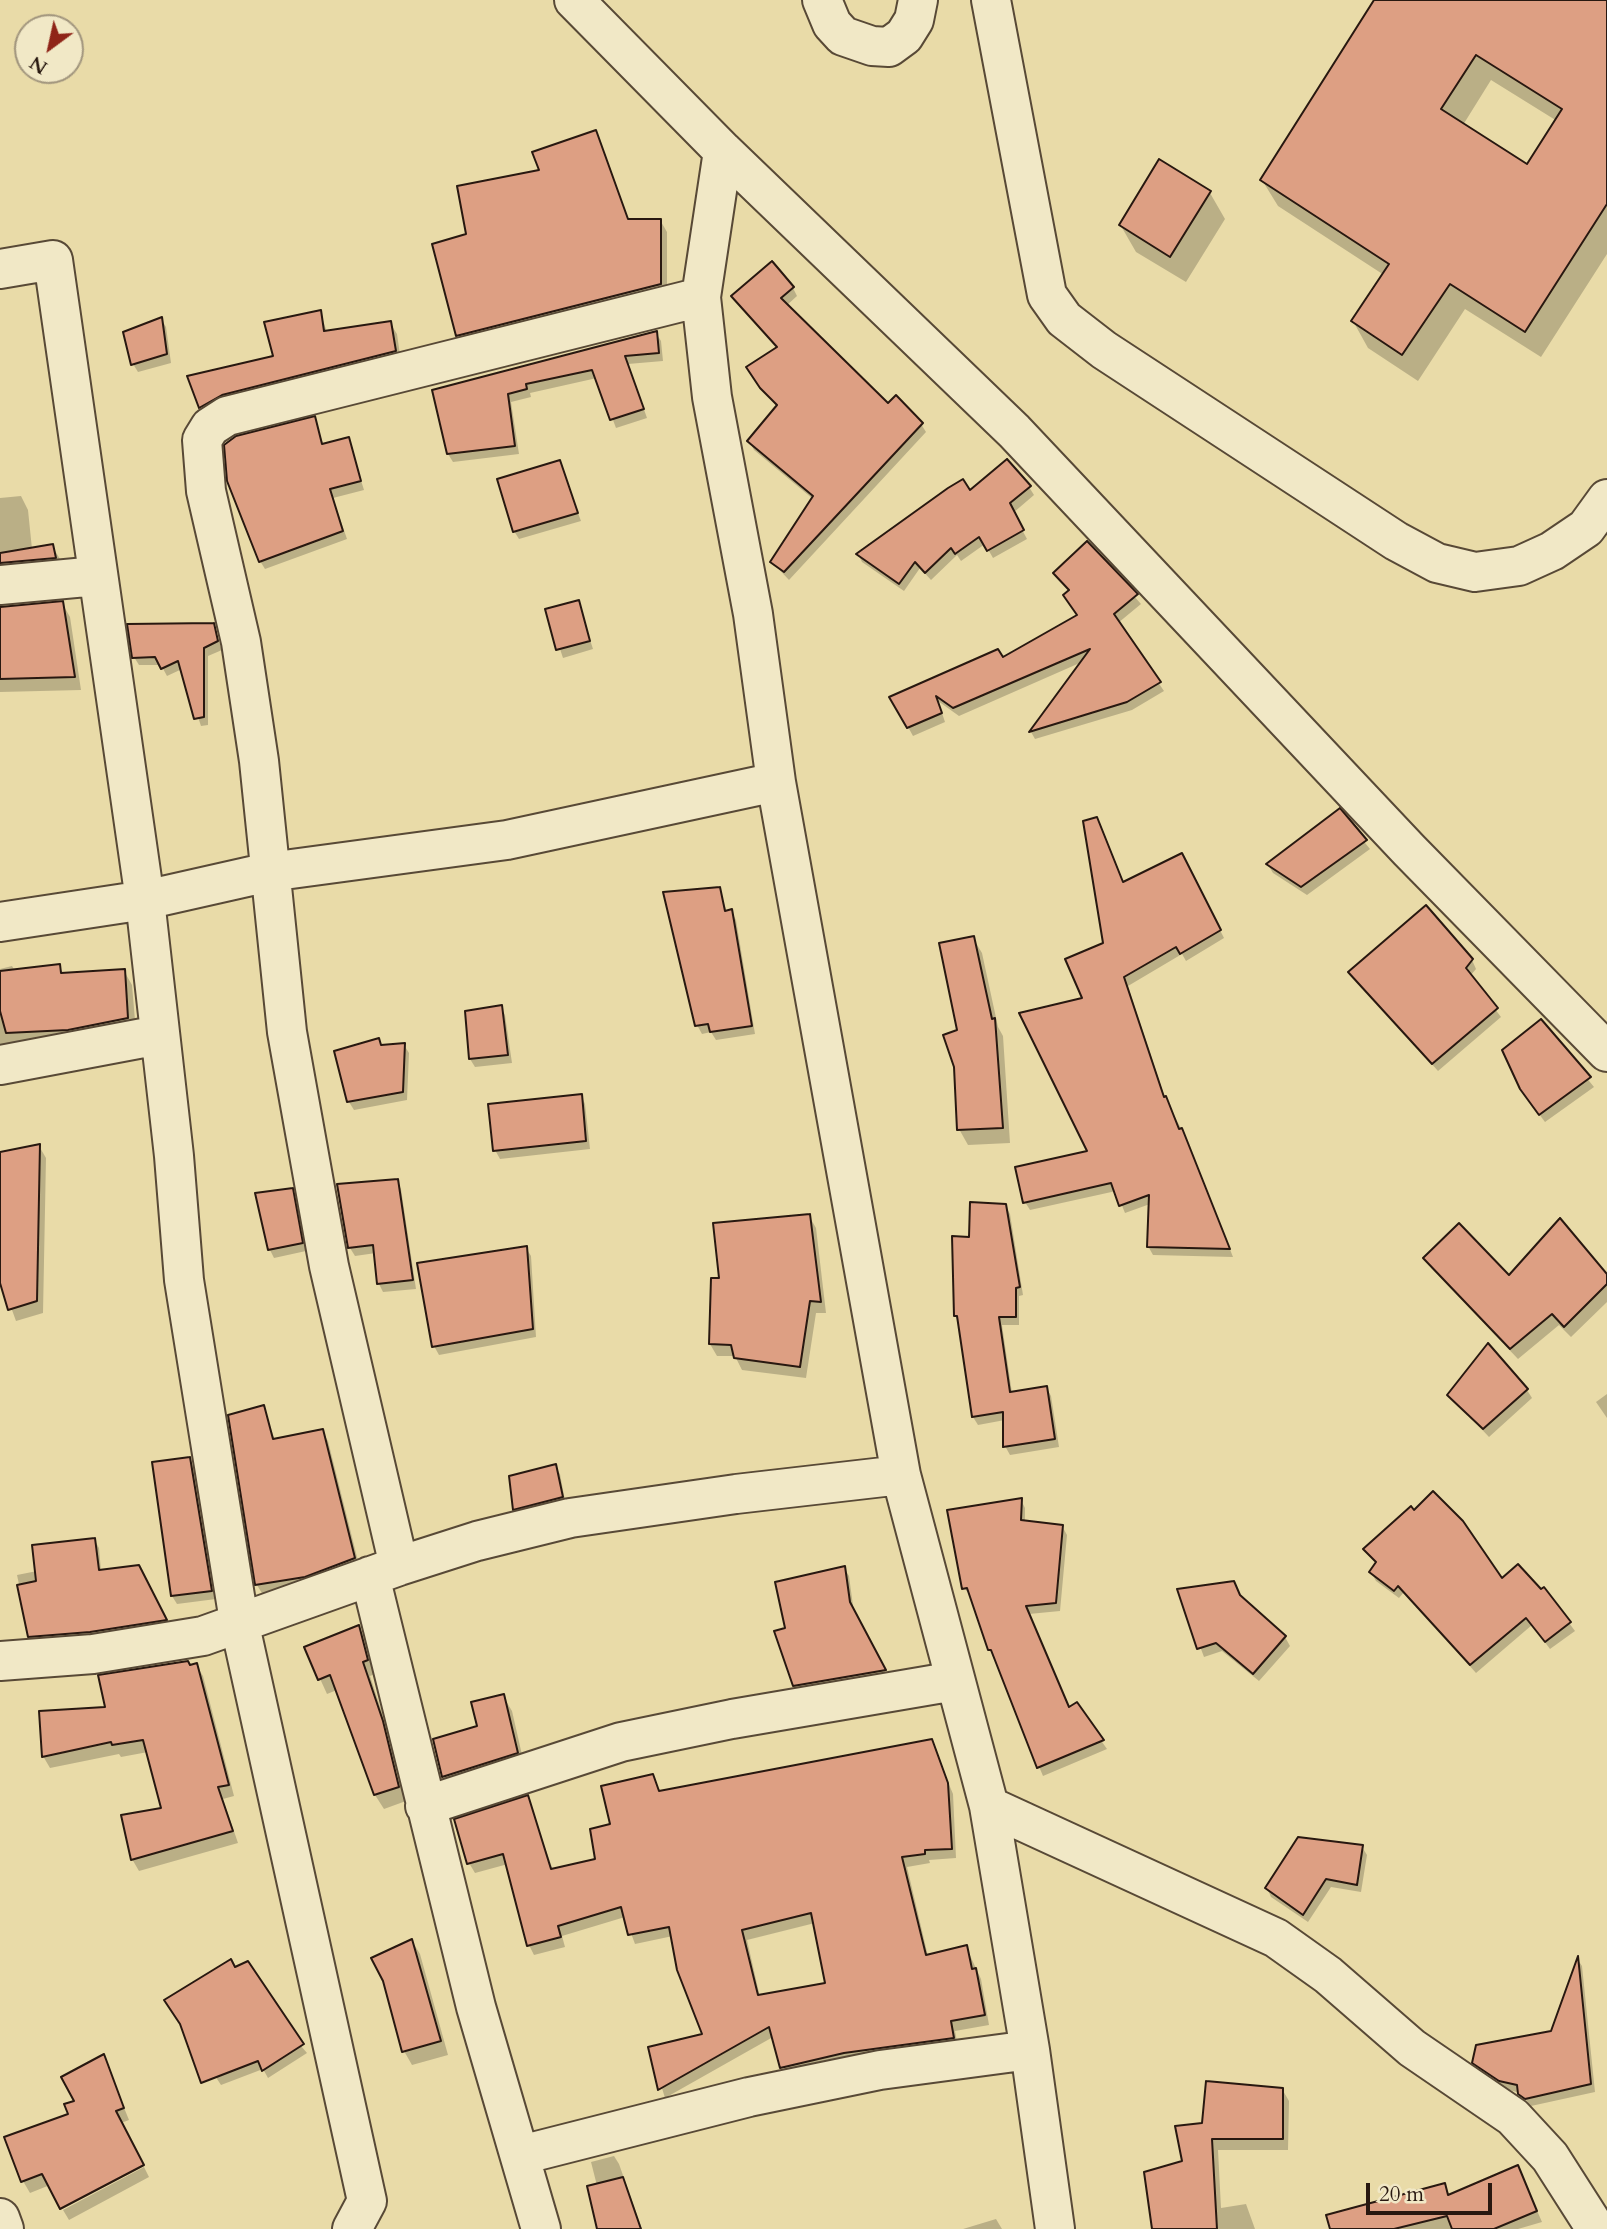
<!DOCTYPE html>
<style>
body{margin:0}
#map{position:relative;width:1607px;height:2229px;overflow:hidden;background:#e9dba8;font-family:Cardo,serif}
canvas{display:block}
.north{position:absolute;left:14px;top:14px;width:70px;height:70px;box-sizing:border-box;background:#f1e8c6;border:2px solid #a1957d;border-radius:50%;rotate:213deg;font-size:19px;font-weight:700;line-height:28px;text-align:center;color:#281810}
.north::after{content:'';display:block;margin:auto;width:24px;height:32px;background:#8f2418;clip-path:polygon(50% 0,100% 100%,50% 72%,0 100%)}
.scale{position:absolute;left:1366px;top:2183px;width:126px;height:32px;box-sizing:border-box;border:4px solid #281810;border-top:0;padding-left:9px;font-size:21px;line-height:24px;white-space:nowrap;color:#281810;-webkit-text-stroke:5px #f1e8c6;paint-order:stroke}
</style>
<div id="map">
<canvas width="1607" height="2229"></canvas>
<div class="north">N</div>
<div class="scale">20 m</div>
</div>
<script>
const ctx = document.querySelector('canvas').getContext('2d');
ctx.lineJoin = 'round';
function paint(path, color) {
  ctx.fillStyle = color;
  ctx.fill(path, 'evenodd');
}
function toPath(rows) {
  const path = new Path2D();
  for (const r of rows) {
    path.moveTo(r[0], r[1]);
    for (let i = 2; i < r.length; i += 2) path.lineTo(r[i], r[i + 1]);
  }
  return path;
}
function trace(path, color, width, dash) {
  ctx.strokeStyle = color;
  ctx.lineWidth = width;
  ctx.lineCap = dash ? 'butt' : 'round';
  ctx.setLineDash(dash || []);
  ctx.stroke(path);
}
const shadow = toPath([
 [1376,0,1600,0,1607,4,1607,254,1541,357,1465,309,1418,381,1368,348,1353,321,1384,275,1278,206,1262,180],
 [1491,80,1557,121,1528,166,1463,125],
 [595,132,629,221,660,220,667,232,667,296,465,347,458,335,541,171],
 [1210,193,1225,219,1186,282,1136,252,1121,226],
 [793,288,797,296,786,306,888,405,921,424,926,432,789,580,772,562,813,499,754,450,749,441,777,407,753,376,778,349,734,296],
 [320,312,327,332,390,323,397,334,401,362,207,418,189,377,275,357],
 [161,319,166,327,171,363,138,372,133,364],
 [656,333,661,341,663,361,628,364,647,418,616,428,597,378,530,393,531,397,511,402,519,454,453,462,448,454,469,380],
 [314,418,324,446,348,439,364,490,333,498,347,539,265,569,260,561],
 [559,462,581,521,519,539,514,531],
 [1029,487,1034,495,1013,513,1027,539,993,558,985,544,961,561,957,555,931,580,920,568,904,591,862,562,858,554,969,493],
 [21,496,28,510,32,549,52,546,60,559,62,571,0,579,0,498],
 [1087,543,1141,604,1118,623,1164,691,1132,710,1035,739,1031,732,1082,662,959,716,938,701,945,722,913,736,892,698,1002,660,1078,616,1070,592,1055,573],
 [578,602,593,649,563,658,547,610],
 [62,603,70,617,81,690,0,692,0,608],
 [213,625,222,650,208,656,208,725,201,726,182,669,167,676,161,665,139,665,134,657],
 [1339,811,1370,849,1307,895,1273,873,1268,865],
 [1097,819,1123,883,1186,863,1224,938,1186,961,1182,954,1128,986,1165,1098,1186,1138,1233,1257,1153,1255,1148,1246,1150,1204,1125,1213,1116,1191,1030,1210,1025,1202,1090,1152,1085,1000,1104,944],
 [719,889,727,912,731,911,736,920,755,1034,716,1040,711,1032,702,1034,697,1025],
 [973,938,982,953,998,1027,1003,1036,1010,1143,968,1145,959,1129,959,1031],
 [1472,960,1476,969,1470,976,1501,1017,1438,1071,1350,973],
 [12,966,15,971,59,966,64,975,124,971,132,985,136,1032,0,1060,0,969],
 [501,1007,505,1015,512,1063,475,1067,470,1059],
 [1541,1022,1594,1087,1545,1122,1527,1098],
 [379,1040,382,1047,404,1045,409,1053,407,1100,354,1110,349,1102],
 [581,1095,585,1104,590,1149,500,1159,495,1150],
 [39,1146,46,1158,43,1313,16,1321,0,1277,0,1207],
 [397,1181,401,1189,416,1289,383,1292,379,1284,376,1253,355,1256,350,1248],
 [292,1190,297,1198,306,1251,274,1258,270,1250],
 [1005,1205,1010,1214,1023,1295,1019,1296,1019,1325,1002,1325,1012,1393,1046,1387,1051,1396,1059,1447,1010,1455,1005,1446,1005,1420,978,1425,973,1417,959,1323,955,1315,971,1239],
 [809,1216,816,1228,826,1313,816,1313,806,1378,742,1370,735,1356,717,1356,710,1344,721,1279],
 [526,1248,531,1256,536,1337,439,1355,434,1346],
 [1425,1258,1509,1278,1607,1277,1607,1302,1571,1337,1559,1325,1518,1359,1432,1269],
 [1527,1390,1532,1398,1489,1437,1449,1395],
 [1607,1394,1607,1418,1596,1402],
 [263,1407,275,1440,322,1431,328,1441,360,1569,263,1595,257,1585],
 [189,1459,194,1467,216,1599,177,1604,172,1596],
 [555,1466,560,1474,566,1506,519,1517,515,1509],
 [1021,1500,1025,1508,1025,1523,1062,1526,1067,1535,1060,1611,1029,1614,1070,1709,1076,1705,1107,1749,1043,1776,990,1650,971,1596,964,1588],
 [94,1539,99,1548,101,1571,143,1575,170,1628,35,1645,30,1636,17,1575,37,1571],
 [1366,1550,1541,1591,1544,1589,1575,1631,1550,1649,1532,1625,1476,1673,1404,1592,1399,1598,1376,1581,1371,1572,1377,1564],
 [844,1568,849,1576,854,1613,889,1679,799,1694,794,1686,787,1629],
 [1179,1590,1241,1599,1285,1637,1290,1646,1259,1681,1222,1651,1204,1657],
 [359,1627,367,1641,375,1674,370,1676,390,1737,406,1801,384,1809,375,1795,337,1690,327,1694,306,1648],
 [196,1665,203,1676,234,1796,223,1799,238,1843,139,1871,132,1859,164,1809,148,1752,121,1757,119,1754,50,1768,43,1756,107,1709],
 [503,1696,512,1711,525,1768,452,1792,444,1777,435,1741,479,1728],
 [931,1741,953,1794,956,1858,929,1860,930,1863,907,1867,928,1956,966,1947,981,1979,989,2025,955,2031,958,2047,787,2077,773,2037,665,2098,650,2049,705,2035,673,1936,635,1944,625,1917,562,1936,565,1947,534,1955,529,1945,508,1864,475,1873,469,1863,527,1797,553,1870,598,1860,612,1825,652,1776,661,1793],
 [815,1923,827,1985,760,1997,747,1940],
 [1362,1847,1367,1855,1361,1892,1331,1887,1308,1922,1271,1897,1267,1888],
 [412,1941,420,1954,448,2055,412,2065,404,2051],
 [1578,1960,1582,1966,1595,2092,1531,2106,1520,2093,1506,2089,1479,2071,1474,2062,1552,2032],
 [235,1969,307,2053,268,2078,263,2069,221,2085,171,2009],
 [103,2056,129,2120,121,2123,50,2185,30,2193,23,2181,70,2115],
 [1282,2089,1289,2101,1288,2150,1218,2150,1221,2208,1246,2204,1255,2229,1154,2229,1204,2124],
 [614,2156,619,2164,642,2229,608,2229,591,2162],
 [144,2167,149,2177,69,2220,63,2210],
 [1522,2176,1542,2222,1518,2229,1387,2229,1445,2185,1450,2196],
 [996,2219,1002,2229,963,2229]
]);
const building = toPath([
 [1374,0,1607,0,1607,204,1525,332,1450,284,1402,355,1351,321,1389,264,1260,180,1374,0],
 [1476,55,1562,109,1527,164,1441,109,1476,55],
 [596,130,628,219,661,219,661,284,456,336,432,244,466,234,457,186,539,170,532,152,596,130],
 [1159,159,1211,191,1170,257,1119,225,1159,159],
 [772,261,794,287,781,298,888,403,896,395,923,423,784,572,770,562,813,496,747,441,777,405,760,388,746,367,777,347,731,296,772,261],
 [321,310,324,331,391,321,396,351,222,395,199,408,187,376,273,356,264,322,321,310],
 [162,317,167,354,131,365,123,332,162,317],
 [657,331,659,353,625,356,644,409,610,420,592,370,526,384,527,389,508,394,515,446,447,454,432,390,657,331],
 [315,416,322,444,349,437,361,481,330,489,343,531,259,562,227,481,224,445,236,436,315,416],
 [1007,459,1031,486,1010,503,1024,530,987,551,979,537,955,554,951,548,925,573,915,562,899,584,856,554,948,488,963,479,970,490,1007,459],
 [560,460,578,513,513,532,497,479,560,460],
 [1087,541,1138,594,1114,614,1161,682,1127,702,1029,732,1090,649,953,708,936,696,942,713,907,728,889,697,998,649,1003,657,1077,615,1063,595,1069,590,1053,573,1087,541],
 [53,544,56,558,0,563,0,553,53,544],
 [579,600,590,641,556,650,545,609,579,600],
 [63,601,75,677,0,679,0,607,63,601],
 [214,623,218,641,204,648,204,717,194,719,178,661,161,669,155,657,132,658,127,624,214,623],
 [1340,808,1367,840,1301,887,1266,864,1340,808],
 [1097,817,1123,882,1182,853,1221,930,1180,954,1176,947,1124,977,1164,1097,1166,1096,1179,1129,1182,1128,1230,1249,1147,1247,1149,1195,1119,1206,1111,1183,1023,1203,1015,1167,1087,1151,1019,1013,1082,998,1065,959,1103,943,1083,821,1097,817],
 [720,887,725,911,732,909,752,1026,710,1032,708,1024,695,1026,663,892,720,887],
 [1426,905,1473,959,1466,968,1498,1008,1432,1064,1348,972,1426,905],
 [974,936,992,1019,995,1018,1003,1128,957,1130,954,1067,943,1035,957,1030,939,943,974,936],
 [60,964,61,973,125,969,128,1018,68,1030,6,1033,0,1011,0,971,60,964],
 [502,1005,508,1055,469,1059,465,1011,502,1005],
 [1541,1019,1591,1077,1539,1115,1520,1089,1502,1050,1541,1019],
 [379,1038,381,1045,405,1043,403,1092,347,1102,334,1051,379,1038],
 [582,1094,586,1141,493,1151,488,1104,582,1094],
 [40,1144,37,1301,8,1310,0,1283,0,1152,40,1144],
 [398,1179,413,1280,377,1284,373,1245,348,1248,337,1184,398,1179],
 [293,1188,303,1243,268,1250,255,1193,293,1188],
 [970,1202,1006,1204,1020,1287,1016,1288,1016,1317,999,1317,1010,1392,1047,1386,1055,1439,1003,1447,1003,1412,972,1417,957,1316,954,1316,952,1236,969,1237,970,1202],
 [810,1214,821,1302,810,1301,800,1367,734,1358,731,1345,709,1344,711,1278,719,1278,713,1223,810,1214],
 [1560,1218,1607,1274,1607,1284,1564,1327,1552,1314,1510,1349,1423,1258,1459,1223,1509,1275,1560,1218],
 [527,1246,533,1329,432,1347,417,1263,527,1246],
 [1488,1343,1528,1389,1483,1429,1447,1395,1488,1343],
 [264,1405,273,1439,323,1429,355,1558,305,1577,255,1585,228,1415,264,1405],
 [190,1457,212,1591,171,1596,152,1462,190,1457],
 [556,1464,563,1497,513,1510,509,1476,556,1464],
 [1433,1491,1463,1521,1502,1578,1518,1564,1541,1589,1544,1587,1571,1622,1545,1642,1526,1618,1470,1665,1398,1586,1394,1591,1369,1572,1376,1562,1363,1549,1411,1506,1414,1510,1433,1491],
 [1022,1498,1021,1520,1063,1525,1056,1603,1026,1606,1069,1707,1077,1702,1104,1740,1037,1768,991,1650,988,1650,967,1588,962,1589,947,1510,1022,1498],
 [95,1538,99,1570,139,1565,167,1620,90,1632,28,1637,17,1585,36,1581,32,1545,95,1538],
 [845,1566,850,1602,886,1670,793,1686,774,1631,785,1628,775,1582,845,1566],
 [1234,1581,1240,1595,1286,1636,1253,1674,1216,1643,1197,1649,1177,1589,1234,1581],
 [359,1625,368,1660,363,1662,383,1721,399,1787,374,1795,330,1675,318,1680,304,1647,359,1625],
 [188,1661,190,1665,197,1663,229,1785,218,1787,233,1831,131,1860,121,1815,161,1808,143,1740,112,1745,111,1742,42,1757,39,1711,105,1707,98,1675,188,1661],
 [504,1694,518,1753,442,1777,433,1739,477,1726,471,1702,504,1694],
 [932,1739,948,1783,952,1849,925,1850,925,1854,902,1857,926,1955,967,1945,972,1969,976,1968,985,2015,951,2021,954,2038,844,2053,780,2068,769,2027,658,2090,648,2047,702,2034,677,1970,669,1927,628,1935,621,1907,558,1926,561,1937,527,1946,503,1854,467,1864,454,1819,528,1795,551,1869,595,1859,590,1829,610,1824,601,1786,653,1774,659,1791,932,1739],
 [811,1913,825,1983,758,1995,742,1930,811,1913],
 [1298,1837,1363,1845,1357,1885,1326,1879,1303,1915,1265,1888,1298,1837],
 [412,1939,441,2041,402,2052,383,1981,371,1958,412,1939],
 [1578,1956,1591,2084,1525,2099,1518,2094,1517,2085,1499,2081,1472,2063,1476,2045,1551,2031,1578,1956],
 [231,1959,235,1967,248,1961,304,2044,262,2071,258,2061,201,2083,180,2024,164,2000,231,1959],
 [104,2054,124,2108,116,2111,144,2165,60,2209,42,2174,21,2182,4,2137,68,2114,64,2104,74,2101,61,2077,104,2054],
 [1206,2081,1283,2088,1283,2139,1212,2139,1217,2229,1152,2229,1144,2172,1182,2161,1175,2126,1202,2123,1206,2081],
 [1518,2165,1537,2211,1494,2229,1452,2229,1447,2216,1394,2229,1330,2229,1326,2215,1445,2183,1448,2195,1518,2165],
 [623,2177,641,2229,597,2229,587,2186,623,2177]
]);
const minor = toPath([
 [574,0,723,151,1014,431,1409,850,1607,1052],
 [822,0,832,24,843,36,872,46,889,47,904,36,914,20,918,0],
 [991,0,1047,295,1064,319,1104,350,1396,541,1437,563,1475,572,1519,566,1552,551,1586,528,1607,499],
 [723,151,701,297,712,397,753,614,776,782,901,1475,989,1806,1030,2050,1055,2229],
 [0,269,53,260,145,900,174,1156,184,1280,239,1621,367,2201,352,2229],
 [0,585,97,576],
 [0,922,145,900,269,872,507,840,776,782],
 [0,1065,159,1035],
 [399,1566,329,1266,287,1032,259,761,241,642,206,491,202,440,210,427,227,416,701,297],
 [370,1576,476,2007,541,2229],
 [0,1661,93,1654,203,1636,399,1566,477,1541,570,1518,736,1494,901,1475],
 [425,1806,621,1742,732,1719,955,1681],
 [989,1806,1276,1938,1328,1975,1412,2048,1513,2117,1550,2157,1596,2229],
 [521,2155,749,2097,880,2070,1030,2050],
 [0,2218,4,2229]
]);
paint(shadow, '#0003');
paint(building, '#dd9f83');
trace(building, '#281810', 2);
trace(minor, '#584936', 42);
trace(minor, '#f1e8c6', 38);
</script>
